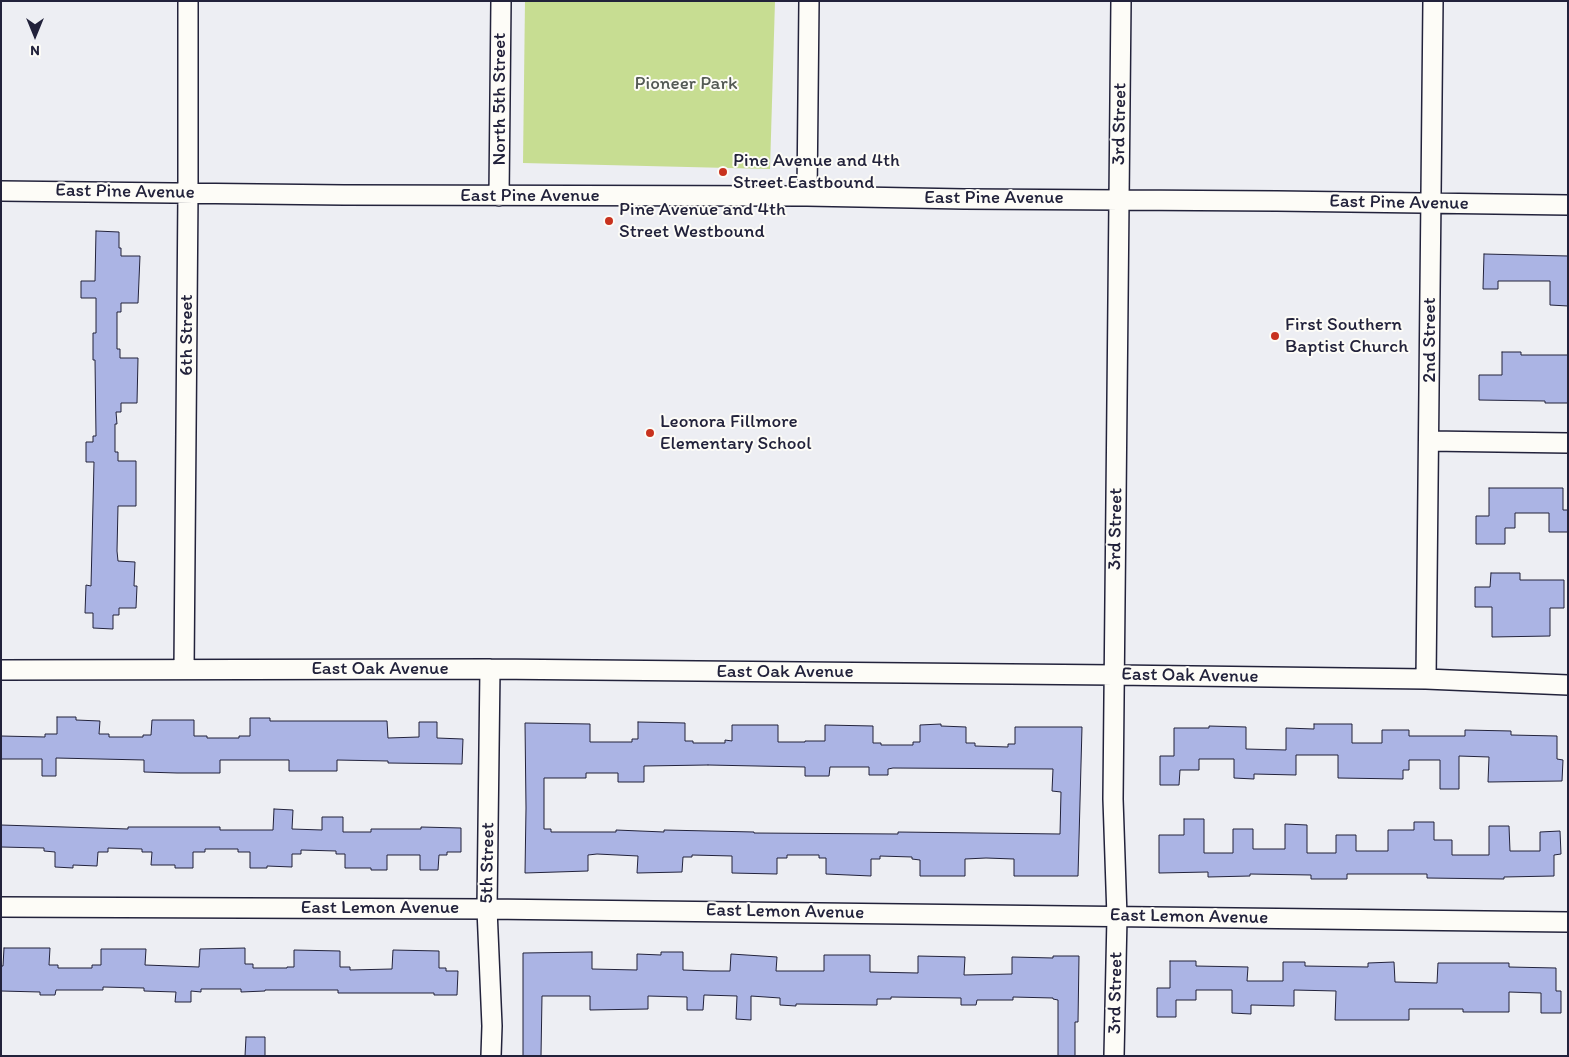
<!DOCTYPE html>
<style>
body{margin:0}
#map{position:relative;width:1569px;height:1057px;overflow:hidden;background:#edeef3;font-family:Itim,sans-serif}
canvas{display:block}
.frame{position:absolute;inset:0;border:2px solid #22223b;pointer-events:none}
.north{position:absolute;left:10px;top:10px;width:50px;height:50px;-webkit-text-stroke:4px #fdfcf7;paint-order:stroke;rotate:180deg;font-size:14px;font-weight:700;line-height:20px;text-align:center;color:#22223b}
.north::after{content:'';display:block;margin:auto;width:18px;height:22px;background:#22223b;clip-path:polygon(50% 0,100% 100%,50% 72%,0 100%)}
</style>
<div id="map">
<canvas width="1569" height="1057"></canvas>
<div class="frame"></div>
<div class="north">N</div>
</div>
<script>
const ctx = document.querySelector('canvas').getContext('2d');
ctx.lineJoin = 'round';
function paint(path, color) {
  ctx.fillStyle = color;
  ctx.fill(path, 'evenodd');
}
function toPath(rows) {
  const path = new Path2D();
  for (const r of rows) {
    path.moveTo(r[0], r[1]);
    for (let i = 2; i < r.length; i += 2) path.lineTo(r[i], r[i + 1]);
  }
  return path;
}
function trace(path, color, width, dash) {
  ctx.strokeStyle = color;
  ctx.lineWidth = width;
  ctx.lineCap = dash ? 'butt' : 'round';
  ctx.setLineDash(dash || []);
  ctx.stroke(path);
}
function drawText(font, color, halo, rows, align = 'center') {
  ctx.font = font + ' Itim,sans-serif';
  ctx.lineWidth = 4;
  ctx.setLineDash([]);
  ctx.textBaseline = 'middle';
  ctx.strokeStyle = halo;
  ctx.fillStyle = color;
  for (const [text, x, y, turn = 0] of rows) {
    ctx.save();
    ctx.translate(x, y);
    ctx.rotate((+turn || 0) * Math.PI / 180);
    ctx.textAlign = isNaN(turn) ? turn : align;
    if (halo) ctx.strokeText(text, 0, 0);
    ctx.fillText(text, 0, 0);
    ctx.restore();
  }
}
const green = toPath([
 [525,1,775,1,770,169,523,163]
]);
const building = toPath([
 [96,231,119,232,119,248,121,248,121,256,140,256,138,303,121,303,121,312,117,312,117,349,120,349,120,358,138,358,137,403,121,403,121,412,116,412,117,424,115,424,115,452,118,452,118,461,136,461,136,506,118,506,117,551,118,561,135,562,134,586,137,586,136,608,119,608,119,615,113,615,113,629,93,628,93,613,85,613,86,585,91,586,94,462,86,462,86,442,93,442,93,436,96,436,95,360,93,360,93,333,96,333,96,298,81,298,81,281,95,281,96,231],
 [1484,254,1568,256,1568,306,1550,305,1550,281,1498,281,1498,289,1483,289,1484,254],
 [1502,352,1521,352,1521,355,1568,355,1568,403,1545,403,1545,401,1479,400,1479,375,1502,375,1502,352],
 [1489,488,1563,488,1563,510,1568,510,1568,532,1549,532,1549,513,1515,513,1515,528,1505,528,1505,544,1476,544,1476,516,1489,516,1489,488],
 [1491,573,1520,573,1520,580,1564,580,1564,608,1550,608,1550,636,1492,637,1492,607,1475,607,1475,587,1490,587,1491,573],
 [57,717,76,717,76,720,100,721,99,734,109,734,109,737,143,737,143,735,151,735,152,720,194,720,194,736,207,736,207,738,239,738,239,736,250,736,250,718,270,718,270,721,387,721,388,738,419,737,419,722,437,722,437,738,463,739,462,764,388,763,388,761,337,760,337,771,289,771,289,760,220,760,220,773,177,773,144,772,144,760,56,758,56,776,42,776,42,759,1,759,1,736,45,737,45,734,57,734,57,717],
 [638,722,685,723,685,741,693,741,693,743,725,743,725,740,732,741,732,725,778,725,778,742,805,742,805,741,825,741,825,725,873,726,873,743,881,743,881,745,913,745,913,742,920,742,920,725,941,724,941,726,966,727,966,743,975,743,975,746,1008,747,1008,744,1015,744,1015,727,1082,727,1078,876,1014,876,1014,859,986,858,965,859,965,876,920,876,920,860,912,859,912,857,880,856,880,859,871,859,871,876,826,874,826,858,819,858,819,855,787,855,787,858,777,858,777,874,732,873,732,856,692,855,692,857,683,857,682,872,637,873,638,856,597,854,588,855,588,871,525,873,526,808,525,723,590,724,590,742,632,742,632,739,638,739,638,722],
 [708,765,805,767,805,776,829,776,830,767,869,767,869,775,888,775,888,769,893,768,1053,769,1052,791,1061,792,1060,834,898,832,898,834,754,833,754,832,664,830,664,832,616,830,616,832,551,832,551,829,544,829,544,778,586,778,586,773,618,773,618,782,644,782,644,766,708,765],
 [1314,724,1352,724,1352,743,1382,743,1382,730,1409,730,1409,736,1465,736,1465,730,1511,731,1511,735,1557,736,1557,759,1563,760,1562,781,1488,782,1489,757,1459,756,1459,789,1440,789,1440,760,1409,760,1409,770,1403,770,1403,779,1338,778,1338,755,1296,755,1296,775,1254,774,1254,779,1234,778,1234,759,1199,759,1199,770,1180,770,1179,785,1160,785,1160,756,1174,756,1174,728,1209,728,1209,726,1246,727,1246,749,1286,750,1286,728,1314,729,1314,724],
 [274,809,293,810,292,829,322,830,322,817,343,817,343,832,371,832,371,829,421,829,421,827,461,828,461,852,447,852,447,855,439,855,438,870,420,870,420,855,387,855,387,870,371,870,371,868,345,868,345,854,336,854,336,851,301,850,301,854,292,854,292,867,267,866,267,868,250,868,250,852,238,852,238,849,205,849,205,852,193,852,193,868,175,868,175,865,151,865,152,852,142,852,142,849,108,848,108,852,98,852,97,866,73,865,73,868,55,867,55,852,44,851,44,848,1,847,1,825,128,829,128,827,220,827,220,830,273,830,274,809],
 [1184,819,1204,819,1204,853,1233,853,1233,829,1253,829,1253,849,1285,849,1285,824,1307,825,1307,853,1336,853,1336,835,1356,835,1356,851,1388,851,1388,830,1414,830,1414,822,1434,822,1434,840,1452,840,1452,855,1489,855,1489,826,1509,826,1510,851,1540,851,1540,832,1560,831,1561,854,1554,855,1554,876,1504,877,1504,879,1427,878,1427,874,1347,874,1347,879,1311,879,1311,875,1250,874,1250,876,1208,877,1208,872,1159,873,1159,835,1184,835,1184,819],
 [4,948,50,948,49,965,58,965,58,968,92,968,92,965,101,965,101,949,146,949,145,965,199,967,200,949,245,948,245,964,253,964,253,968,287,968,287,967,294,967,294,950,340,951,340,967,350,967,350,970,392,969,393,950,439,951,439,968,446,968,446,971,458,971,457,995,434,995,434,993,338,993,338,990,265,990,265,991,241,992,241,989,201,989,201,992,191,991,191,1002,175,1002,176,992,144,991,144,988,103,987,103,990,56,990,55,995,40,995,40,992,1,991,1,966,3,966,4,948],
 [592,952,592,969,637,970,637,954,661,955,661,952,683,952,683,970,711,971,730,971,731,954,777,957,776,971,824,971,824,955,870,955,870,972,918,973,918,956,965,957,964,975,1012,974,1012,957,1053,958,1053,956,1079,956,1078,1022,1075,1022,1075,1056,1058,1056,1058,1000,1053,999,1053,998,1013,997,1013,1000,977,1000,976,1005,961,1005,961,998,891,997,891,999,877,999,877,1005,796,1004,796,1006,780,1005,780,998,751,996,751,1020,736,1019,737,996,704,995,703,1010,687,1010,687,997,648,996,648,1009,590,1010,590,996,542,996,541,1056,523,1056,523,953,592,952],
 [1170,961,1196,961,1196,966,1248,967,1247,981,1283,981,1283,962,1305,962,1305,966,1368,967,1368,963,1394,962,1395,982,1437,983,1438,963,1509,963,1509,967,1556,968,1556,991,1561,991,1561,1013,1541,1013,1541,993,1509,992,1509,1012,1463,1012,1463,1009,1409,1009,1409,1020,1335,1020,1336,991,1294,990,1294,1006,1251,1005,1251,1014,1232,1013,1232,990,1196,990,1196,1000,1176,1000,1176,1017,1157,1017,1157,988,1170,988,1170,961],
 [246,1037,265,1037,265,1056,245,1056,246,1037]
]);
const minor = toPath([
 [1,191,344,195,807,196,964,199,1277,201,1568,205],
 [499,196,501,1],
 [807,196,809,1],
 [1429,441,1568,443],
 [184,669,188,192,188,1],
 [490,669,487,909,492,1026,491,1056],
 [1,670,490,669,1114,675,1426,679,1568,685],
 [1426,679,1433,1],
 [1,907,487,909,1568,922],
 [1114,1056,1117,917,1113,799,1121,1]
]);
const markers = [
 [723,172,5,"#c8321e"],
 [609,221,5,"#c8321e"],
 [1275,336,5,"#c8321e"],
 [650,433,5,"#c8321e"]
];
const parkNames = [
 ["Pioneer Park",686,84]
];
const streetNames = [
 ["North 5th Street",500,99,-90],
 ["3rd Street",1120,124,-89],
 ["East Pine Avenue",125,192,1],
 ["East Pine Avenue",530,196],
 ["East Pine Avenue",994,198],
 ["East Pine Avenue",1399,203,1],
 ["6th Street",187,335,-90],
 ["2nd Street",1430,340,-90],
 ["3rd Street",1116,529,-89],
 ["East Oak Avenue",380,669],
 ["East Oak Avenue",785,672],
 ["East Oak Avenue",1190,676,1],
 ["5th Street",488,863,-89],
 ["East Lemon Avenue",380,908],
 ["East Lemon Avenue",785,912,1],
 ["East Lemon Avenue",1189,917,1],
 ["3rd Street",1116,993,-89]
];
const poiNames = [
 ["Pine Avenue and 4th",733,161],
 ["Street Eastbound",733,183],
 ["Pine Avenue and 4th",619,210],
 ["Street Westbound",619,232],
 ["First Southern",1285,325],
 ["Baptist Church",1285,347],
 ["Leonora Fillmore",660,422],
 ["Elementary School",660,444]
];
paint(green, '#c7dd92');
paint(building, '#abb4e4');
trace(building, '#22223b', 1);
trace(minor, '#22223b', 22);
trace(minor, '#fdfcf7', 19);
for (const [x, y, r, color] of markers) {
  const dot = new Path2D();
  dot.arc(x, y, r, 0, 2 * Math.PI);
  ctx.fillStyle = color;
  ctx.fill(dot);
  trace(dot, '#fdfcf7', 2);
}
drawText('19px', '#545a55', '#fdfcf7', parkNames);
drawText('19px', '#22223b', '#fdfcf7', streetNames);
drawText('19px', '#22223b', '#fdfcf7', poiNames, 'left');
</script>
